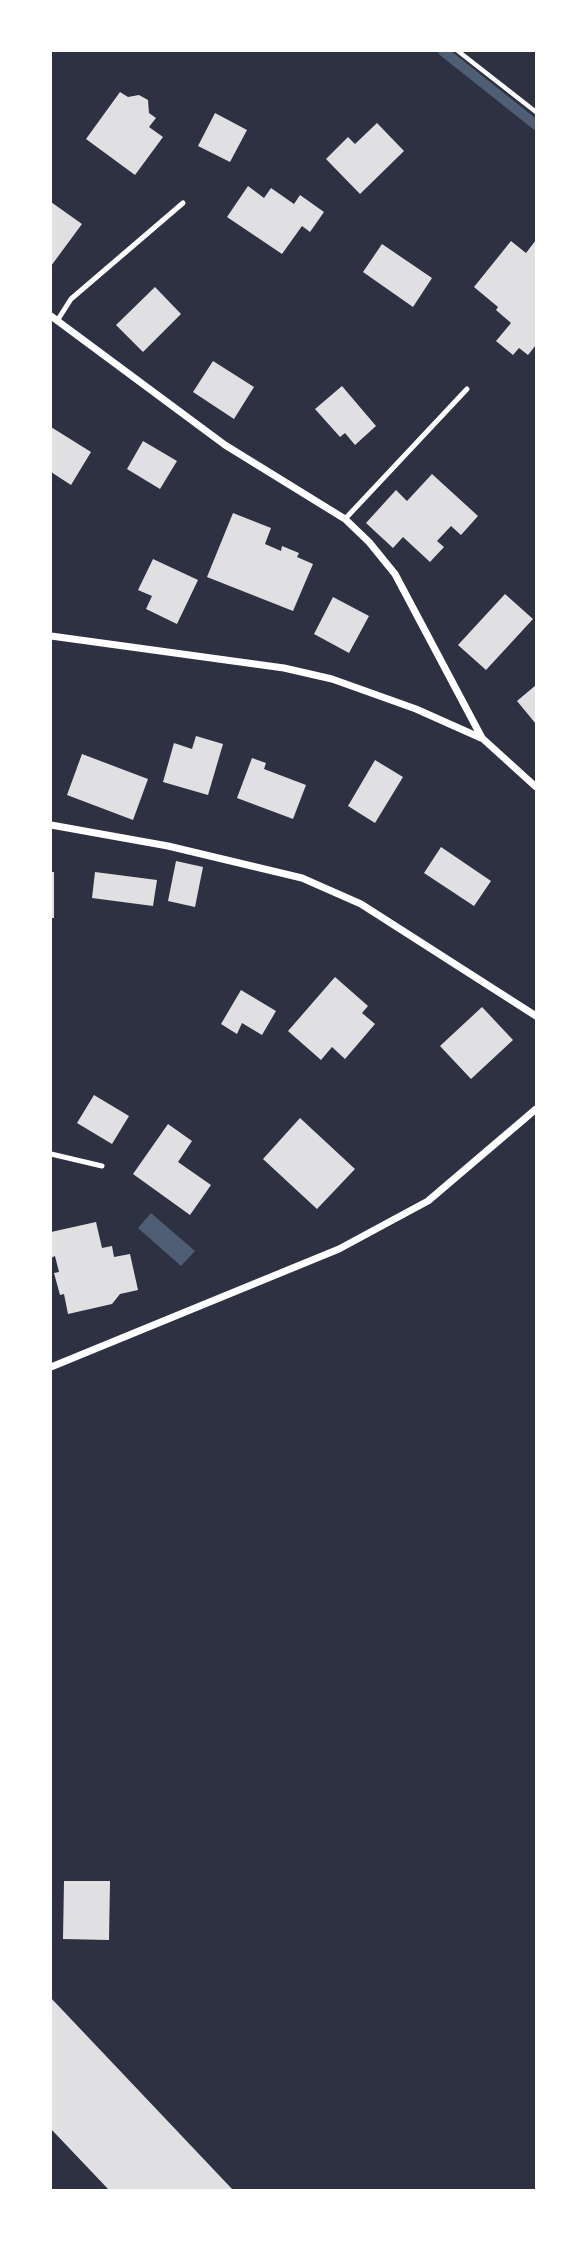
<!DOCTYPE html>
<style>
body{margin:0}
#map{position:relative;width:587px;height:2241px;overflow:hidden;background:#2d3142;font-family:Roboto,sans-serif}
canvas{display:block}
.frame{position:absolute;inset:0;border:52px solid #fff;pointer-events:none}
</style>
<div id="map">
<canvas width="587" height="2241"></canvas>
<div class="frame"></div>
</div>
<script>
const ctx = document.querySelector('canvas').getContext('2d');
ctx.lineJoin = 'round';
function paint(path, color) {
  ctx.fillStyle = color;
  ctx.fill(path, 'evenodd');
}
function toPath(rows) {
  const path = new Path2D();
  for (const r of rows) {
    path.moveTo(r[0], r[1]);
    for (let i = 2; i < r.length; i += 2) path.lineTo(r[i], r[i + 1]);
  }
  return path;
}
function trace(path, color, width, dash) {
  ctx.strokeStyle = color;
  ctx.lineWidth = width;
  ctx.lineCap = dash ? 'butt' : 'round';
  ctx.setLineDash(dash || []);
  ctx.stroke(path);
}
const water = toPath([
 [151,1213,195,1251,181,1266,138,1228]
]);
const stream = toPath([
 [443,51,536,125]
]);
const building = toPath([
 [120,92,128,97,139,95,148,100,149,113,156,118,149,127,163,137,135,175,86,139],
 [215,113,247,130,230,162,198,146],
 [377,123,404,151,360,194,326,159,348,137,355,144],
 [248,186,264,198,271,188,294,204,300,195,324,212,310,232,302,226,282,254,227,217],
 [51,202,82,224,51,266],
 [536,240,536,345,528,355,519,348,513,355,496,341,511,323,496,310,498,307,474,287,511,241,526,253],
 [382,244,432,278,413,307,363,272],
 [155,287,181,314,143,352,116,325],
 [213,361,254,387,234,419,193,392],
 [342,386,376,426,355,445,345,433,340,437,315,409],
 [51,427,91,452,71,485,51,472],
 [143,441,177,461,160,489,127,469],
 [432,474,478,516,461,535,451,526,437,541,444,547,430,562,403,537,393,548,366,523,396,490,407,501],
 [233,513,271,528,265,544,281,551,282,546,299,553,297,557,313,564,293,611,207,577],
 [153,559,198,580,177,624,146,609,152,596,138,590],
 [505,594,533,619,486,670,458,645],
 [333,597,369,616,349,653,314,634],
 [536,685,536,724,517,701],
 [196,736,223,744,208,795,163,782,174,743,192,749],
 [82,754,148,779,133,820,67,795],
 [252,758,266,763,264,769,306,785,293,819,237,798],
 [375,760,403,777,375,823,348,806],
 [441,847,491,881,474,906,424,873],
 [176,861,203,867,195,907,168,901],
 [51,872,54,872,54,918,51,918],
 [95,872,157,880,153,906,92,898],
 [335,977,368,1006,362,1013,375,1024,345,1059,332,1047,321,1060,288,1031],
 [241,990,276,1011,262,1035,242,1023,237,1034,221,1024],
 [482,1007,513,1040,471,1079,440,1046],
 [94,1095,129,1116,112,1144,77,1123],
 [300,1118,355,1169,317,1209,263,1159],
 [168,1124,192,1141,178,1162,211,1185,190,1215,133,1174],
 [96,1222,102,1248,112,1246,114,1257,130,1254,138,1290,120,1294,112,1304,68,1314,64,1294,60,1295,54,1273,59,1272,55,1256,51,1258,51,1232],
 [64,1881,110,1881,109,1940,63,1939],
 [51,1998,233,2190,109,2190,51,2129]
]);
const path = toPath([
 [458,51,536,112]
]);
const service = toPath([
 [57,321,71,299,183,203],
 [345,519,467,389],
 [51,1154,102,1166]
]);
const minor = toPath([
 [51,316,225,445,345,519,369,542,395,574,482,738,536,787],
 [51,636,284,668,332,679,416,709,481,738],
 [51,825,168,846,302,878,361,904,536,1016],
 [51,1367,339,1249,428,1201,536,1109]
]);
paint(water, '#4f5d75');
trace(stream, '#4f5d75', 10);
paint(building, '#e0e0e3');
trace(path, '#fff', 4.5);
trace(service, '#fff', 5);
trace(minor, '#fff', 7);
</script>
